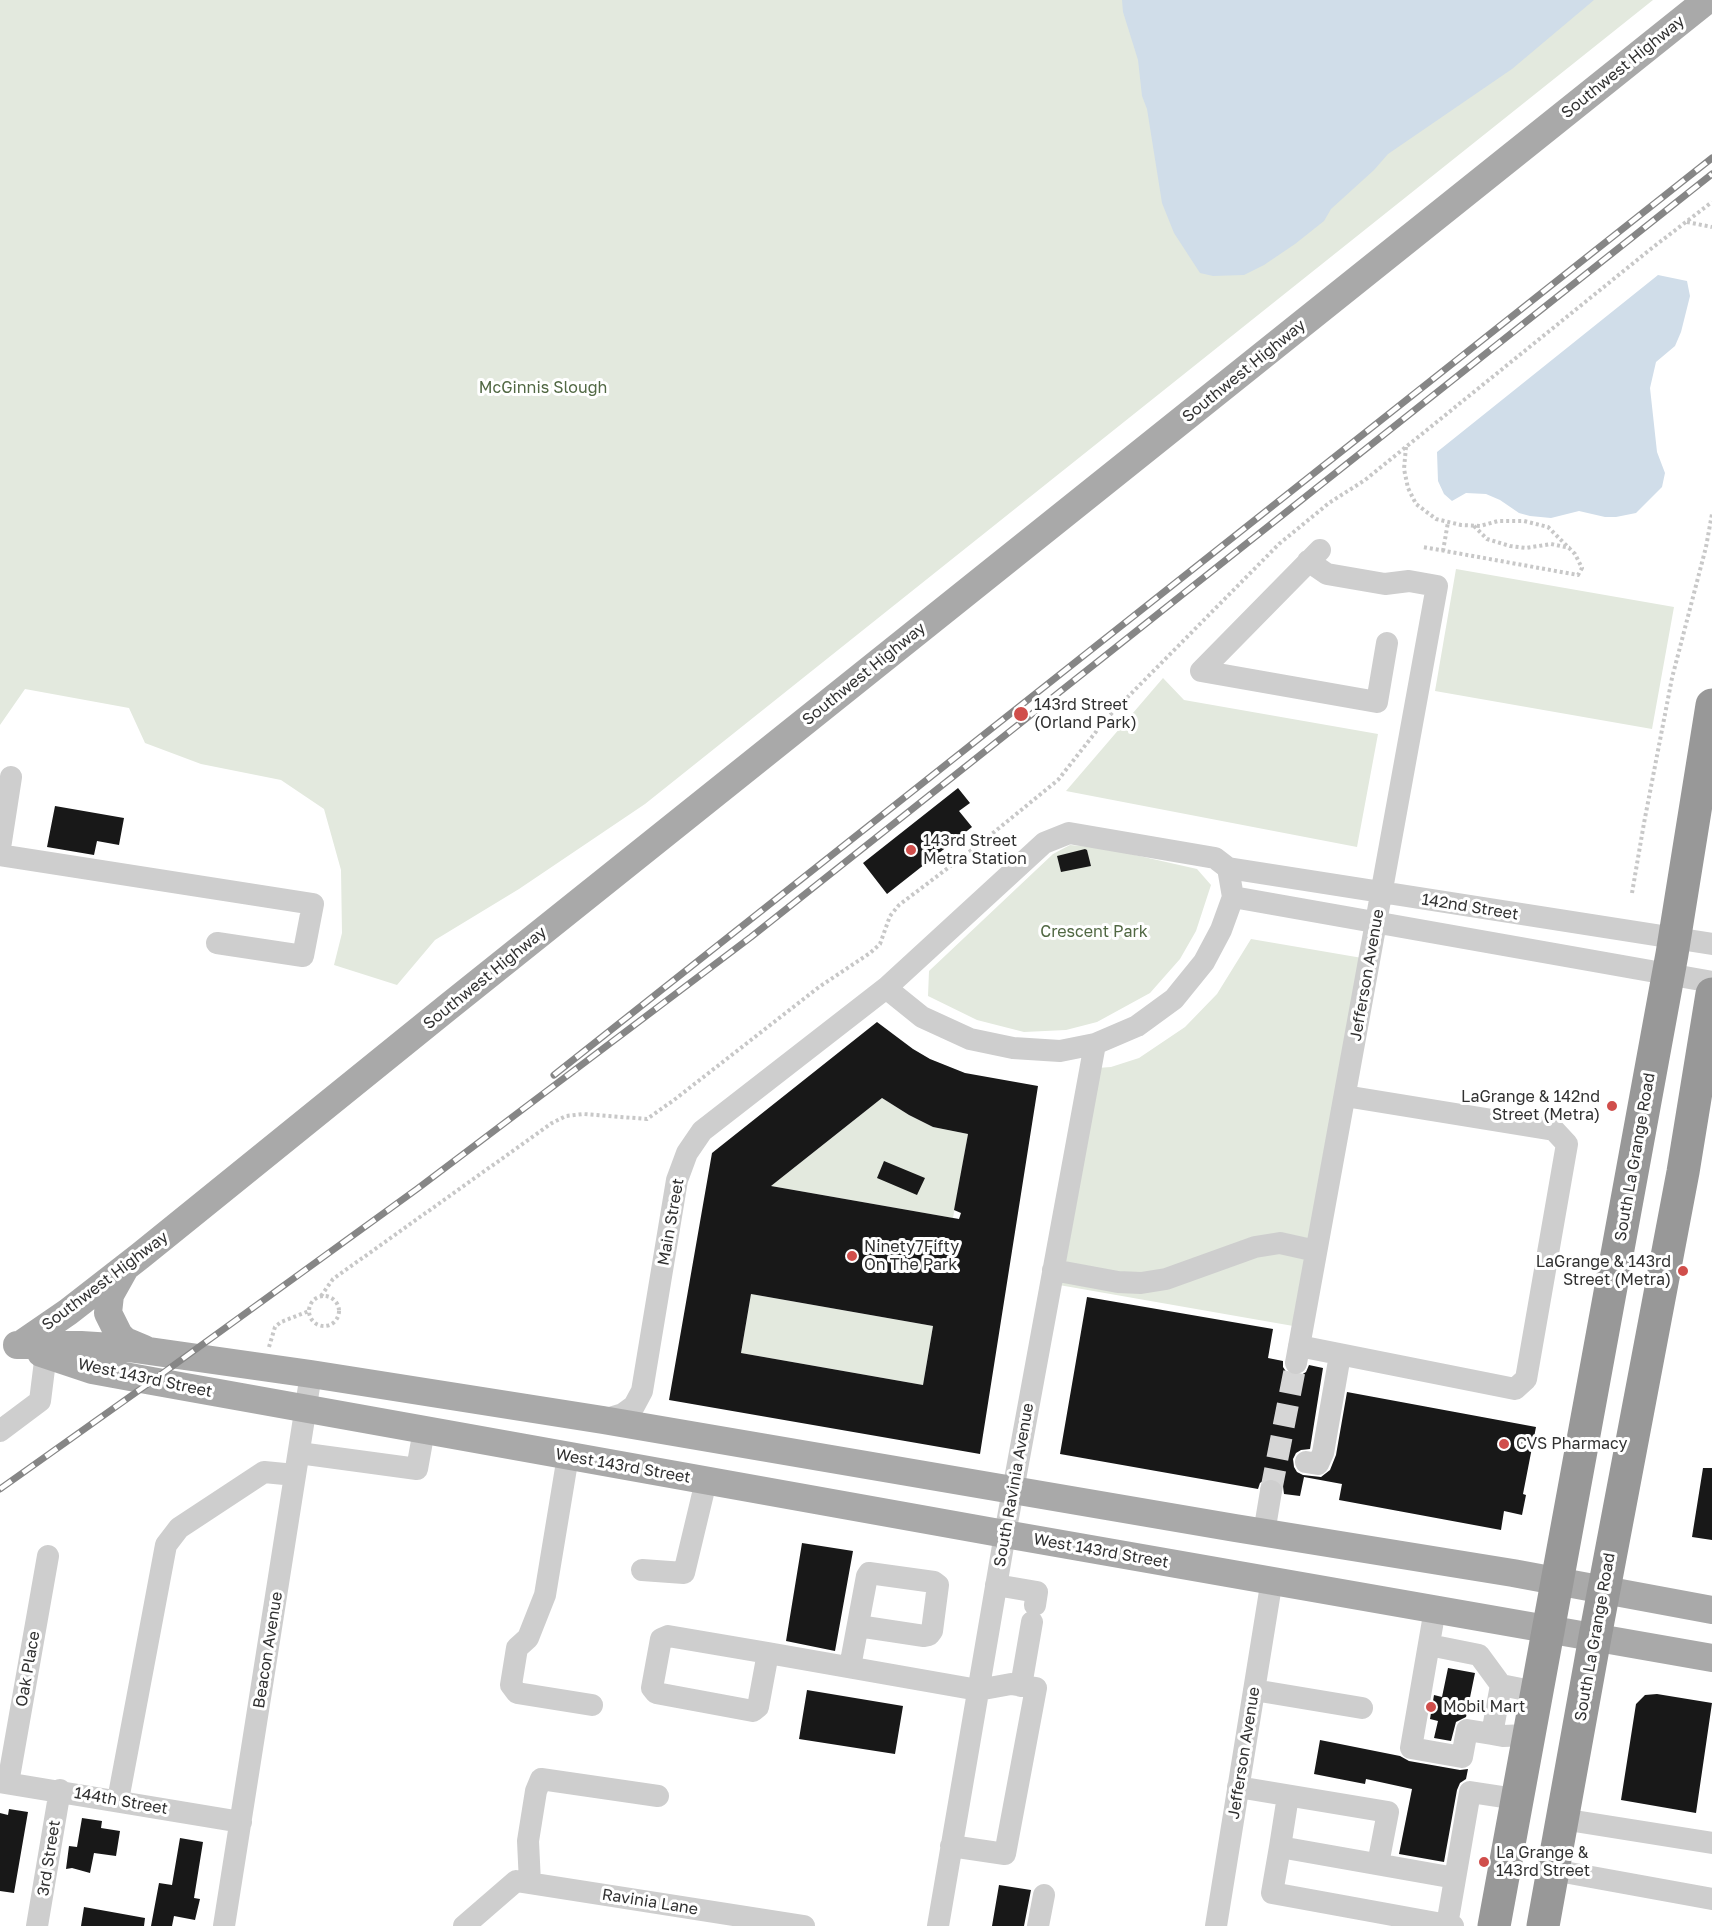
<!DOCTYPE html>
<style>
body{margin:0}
canvas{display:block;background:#fff}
</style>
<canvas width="1712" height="1926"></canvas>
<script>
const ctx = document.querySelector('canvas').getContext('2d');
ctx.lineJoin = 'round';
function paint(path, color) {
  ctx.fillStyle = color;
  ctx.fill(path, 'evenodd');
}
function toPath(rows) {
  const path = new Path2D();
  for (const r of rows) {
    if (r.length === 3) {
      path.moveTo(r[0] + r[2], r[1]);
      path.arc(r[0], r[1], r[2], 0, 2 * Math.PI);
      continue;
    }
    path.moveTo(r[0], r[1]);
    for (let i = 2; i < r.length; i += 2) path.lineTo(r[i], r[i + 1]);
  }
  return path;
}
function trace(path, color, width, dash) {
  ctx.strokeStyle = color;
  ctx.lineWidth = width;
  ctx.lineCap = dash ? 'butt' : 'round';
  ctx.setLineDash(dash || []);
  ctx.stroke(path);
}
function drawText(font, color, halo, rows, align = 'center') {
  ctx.font = font + ' "Golos Text",sans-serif';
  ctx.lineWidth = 6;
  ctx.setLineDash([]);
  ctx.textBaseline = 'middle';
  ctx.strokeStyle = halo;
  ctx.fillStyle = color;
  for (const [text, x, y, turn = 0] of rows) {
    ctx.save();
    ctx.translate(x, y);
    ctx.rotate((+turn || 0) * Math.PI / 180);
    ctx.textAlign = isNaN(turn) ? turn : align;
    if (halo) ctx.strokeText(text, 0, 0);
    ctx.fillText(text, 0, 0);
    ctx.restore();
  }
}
const green = toPath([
 [0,0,1653,0,645,804,519,889,435,940,397,985,334,965,342,933,341,870,324,809,281,780,201,764,145,743,129,708,25,689,0,725],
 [1456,569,1674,607,1652,729,1435,691],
 [1163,678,1184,700,1378,734,1357,847,1066,791],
 [1070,845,1104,848,1197,869,1211,885,1196,931,1180,959,1150,993,1097,1022,1066,1030,1024,1032,977,1020,928,996,929,971,1053,854],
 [1251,939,1368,959,1299,1327,1059,1285,1097,1068,1111,1067,1139,1058,1185,1027,1217,994],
 [882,1098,909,1115,933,1127,968,1134,953,1218,771,1186],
 [751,1294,933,1326,923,1385,741,1353]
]);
const water = toPath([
 [1122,0,1594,0,1512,69,1388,154,1374,170,1331,209,1324,221,1295,244,1264,265,1244,275,1213,276,1200,273,1174,233,1162,203,1147,109,1142,96,1138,60,1123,12],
 [1658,275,1687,281,1690,296,1681,332,1675,346,1656,362,1650,388,1657,452,1665,473,1662,487,1636,513,1616,517,1605,517,1579,511,1551,518,1530,516,1519,513,1500,500,1486,494,1466,493,1452,501,1444,494,1438,481,1437,452]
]);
const building = toPath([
 [958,788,970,803,959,811,972,827,887,894,863,863],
 [55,806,124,818,119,845,97,841,94,855,47,847],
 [1085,849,1087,850,1091,866,1061,872,1057,856],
 [877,1022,913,1049,930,1059,965,1073,1038,1086,980,1454,669,1400,712,1153],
 [882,1098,909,1115,933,1127,968,1134,954,1210,961,1213,959,1219,771,1186],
 [751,1294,933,1326,923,1385,741,1353],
 [884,1161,925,1178,917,1195,877,1178],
 [1087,1297,1273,1329,1268,1358,1283,1361,1283,1367,1287,1373,1294,1376,1301,1375,1306,1372,1309,1365,1323,1368,1310,1449,1301,1450,1296,1453,1293,1459,1294,1467,1297,1472,1303,1475,1321,1477,1330,1470,1336,1455,1347,1392,1536,1427,1523,1494,1526,1495,1522,1515,1504,1511,1501,1530,1339,1500,1342,1484,1304,1477,1300,1496,1284,1494,1283,1486,1279,1480,1274,1478,1266,1479,1260,1483,1258,1489,1060,1454],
 [1703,1468,1712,1468,1712,1540,1692,1537],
 [802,1543,853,1551,835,1651,786,1641],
 [1448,1668,1475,1673,1466,1717,1456,1722,1451,1741,1434,1738,1438,1721,1430,1719,1434,1695,1442,1697],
 [807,1690,903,1706,895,1754,799,1739],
 [1657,1694,1712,1703,1696,1813,1621,1800,1636,1704,1645,1695],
 [1320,1740,1400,1756,1409,1761,1460,1770,1468,1769,1466,1779,1460,1783,1457,1790,1444,1862,1399,1854,1412,1789,1366,1779,1365,1784,1314,1774],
 [9,1809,28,1812,14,1893,0,1891,0,1813,8,1815],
 [82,1818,102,1821,101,1828,120,1831,116,1856,94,1853,90,1873,72,1868,66,1869,69,1846,77,1847],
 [180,1838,203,1842,194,1898,200,1899,195,1920,174,1916,172,1926,151,1926,159,1883,172,1885],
 [999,1885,1031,1890,1024,1926,992,1926],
 [84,1907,145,1918,144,1926,81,1926]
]);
const minorTunnel = toPath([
 [1271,1491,1296,1363]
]);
const path = toPath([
 [1687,222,1712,227],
 [1406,447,1404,469,1408,488,1416,504,1436,519,1461,525,1480,526,1498,521,1524,521,1548,527,1575,554,1582,568,1578,575,1423,547],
 [1474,526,1487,539,1510,546,1526,548,1551,544,1570,548],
 [1443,551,1448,522],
 [1632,893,1644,823,1672,678,1706,547,1712,514],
 [321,1296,333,1279,552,1123,566,1116,583,1114,647,1119,674,1100,819,987,870,953,880,944,890,916,899,905,977,846,1058,780,1106,719,1279,544,1329,503,1365,480,1652,248,1712,202],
 [324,1311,15],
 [269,1347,275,1327,281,1322,309,1311]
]);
const minor = toPath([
 [1201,671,1377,702,1387,643],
 [1201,671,1320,550],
 [0,848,11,777],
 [0,855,313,904,303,956,217,943],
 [1228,868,1712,944],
 [1233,897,1712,982],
 [1053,1270,1118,1282,1141,1283,1166,1279,1255,1247,1280,1243,1316,1251],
 [1299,1346,1515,1389,1526,1379,1567,1144,1554,1130,1345,1096],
 [1296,1363,1437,586,1409,581,1385,584,1327,574,1308,561],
 [603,1420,623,1414,634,1406,642,1391,677,1180,687,1153,702,1131,886,988,1044,843,1069,833,1215,858,1228,868,1233,897,1221,930,1204,962,1174,999,1137,1026,1095,1044,1060,1051,1013,1048,970,1039,922,1017,886,988],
 [0,1431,40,1401,47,1345],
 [299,1453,417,1469,424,1430],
 [568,1456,545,1595,528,1638,517,1648,511,1685,517,1693,592,1705],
 [1306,1462,1318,1464,1323,1453,1340,1355],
 [1264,1533,1271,1491],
 [642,1570,684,1573,706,1481],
 [996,1585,1037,1592,1035,1605],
 [1435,1609,1411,1748,1462,1757,1467,1730,1492,1734],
 [1429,1645,1479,1655,1501,1685,1536,1692],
 [768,1653,758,1707,753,1711,656,1693,652,1688,661,1639,668,1636,768,1653,978,1690,1011,1684,1036,1688,1005,1854,951,1846],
 [850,1667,867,1576,869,1573,934,1582,938,1585,932,1631,929,1635,924,1636,858,1626],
 [1501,1685,1492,1734,1503,1736,1528,1735],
 [1021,1686,1032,1622],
 [1254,1690,1362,1708],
 [0,1782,241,1822],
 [8,1783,48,1556],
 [1238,1787,1388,1812,1378,1864],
 [118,1800,166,1545,179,1528,264,1472,295,1475],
 [1562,1819,1712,1843],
 [1280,1847,1288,1796],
 [1553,1870,1712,1899],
 [530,1883,528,1841,536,1791,541,1779,658,1796],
 [1447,1925,1470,1792,1516,1799],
 [37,1926,60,1790],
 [224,1926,311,1374],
 [464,1926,516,1881,804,1926],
 [938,1926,1005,1534,1095,1044],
 [1038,1926,1044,1895],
 [1216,1926,1272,1579],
 [1453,1926,1272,1893,1280,1847,1455,1878]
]);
const major = toPath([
 [124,1270,110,1295,108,1313,119,1335,125,1341,144,1349],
 [17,1345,81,1345,128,1348,311,1374,603,1420,1235,1528,1513,1573,1712,1610],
 [20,1345,68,1312,140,1256,448,1007,1707,0],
 [41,1353,92,1370,152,1381,1005,1534,1712,1658]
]);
const highway = toPath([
 [1494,1926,1672,954,1712,705],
 [1543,1926,1595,1637,1683,1172,1712,994]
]);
const rail = toPath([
 [554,1075,1712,158],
 [0,1489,152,1381,417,1189,751,937,1712,174]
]);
const markers = [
 [1021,714,8,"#d04e4b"],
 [911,850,6,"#d04e4b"],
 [1612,1106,6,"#d04e4b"],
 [852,1256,6,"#d04e4b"],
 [1683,1271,6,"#d04e4b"],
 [1504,1444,6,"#d04e4b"],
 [1431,1707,6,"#d04e4b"],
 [1484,1862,6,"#d04e4b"]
];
const streetNames = [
 ["Southwest Highway",1623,67,-39],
 ["Southwest Highway",1244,371,-39],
 ["Southwest Highway",864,674,-39],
 ["142nd Street",1470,907,9],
 ["Jefferson Avenue",1367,975,-80],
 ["Southwest Highway",485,978,-39],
 ["South La Grange Road",1635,1157,-80],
 ["Main Street",671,1222,-80],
 ["Southwest Highway",105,1281,-37],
 ["West 143rd Street",145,1378,12],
 ["West 143rd Street",623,1466,10],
 ["South Ravinia Avenue",1014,1485,-80],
 ["West 143rd Street",1101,1551,10],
 ["South La Grange Road",1595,1637,-80],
 ["Beacon Avenue",268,1650,-81],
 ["Oak Place",28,1669,-80],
 ["Jefferson Avenue",1244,1753,-81],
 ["144th Street",121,1801,10],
 ["3rd Street",49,1858,-81],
 ["Ravinia Lane",650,1902,9]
];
const parkNames = [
 ["McGinnis Slough",543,388],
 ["Crescent Park",1094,932]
];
const poiNames = [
 ["143rd Street",1034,705],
 ["(Orland Park)",1034,723],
 ["143rd Street",923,841],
 ["Metra Station",923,859],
 ["LaGrange & 142nd",1600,1097,"right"],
 ["Street (Metra)",1600,1115,"right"],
 ["Ninety7Fifty",864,1247],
 ["On The Park",864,1265],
 ["LaGrange & 143rd",1671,1262,"right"],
 ["Street (Metra)",1671,1280,"right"],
 ["CVS Pharmacy",1516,1444],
 ["Mobil Mart",1443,1707],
 ["La Grange &",1496,1853],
 ["143rd Street",1496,1871]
];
paint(green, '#e3e9de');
paint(water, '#d0dde9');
paint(building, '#181818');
trace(minorTunnel, '#d6d6d6', 22, [22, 11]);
trace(path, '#c8c8c8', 4, [3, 3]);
trace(minor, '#cecece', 22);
trace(major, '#a9a9a9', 28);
trace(highway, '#989898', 33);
trace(rail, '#868686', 7);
trace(rail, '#fff', 4.5, [14]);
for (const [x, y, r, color] of markers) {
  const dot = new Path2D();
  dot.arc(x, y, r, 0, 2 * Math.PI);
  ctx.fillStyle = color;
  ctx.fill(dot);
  trace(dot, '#fff', 2);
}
drawText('16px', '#313131', '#fff', streetNames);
drawText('16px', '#516843', '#fff', parkNames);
drawText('16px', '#313131', '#fff', poiNames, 'left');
</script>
